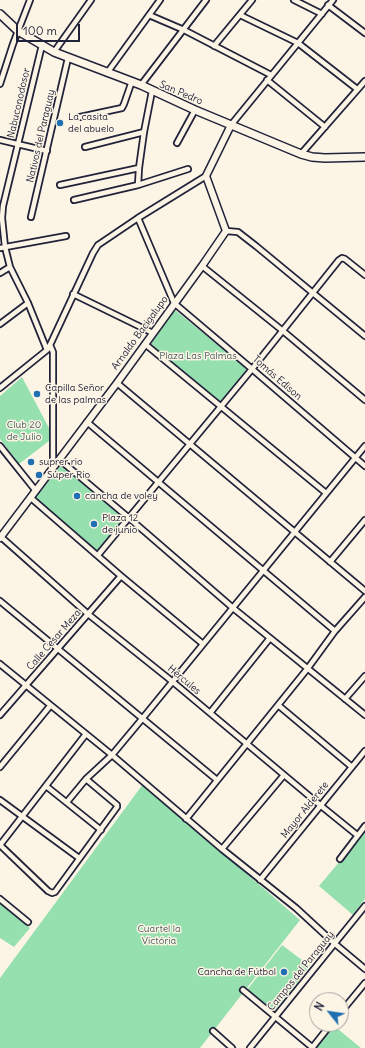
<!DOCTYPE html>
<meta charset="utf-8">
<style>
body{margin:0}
#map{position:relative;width:365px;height:1048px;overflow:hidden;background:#fcf5e5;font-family:Delius,sans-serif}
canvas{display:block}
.north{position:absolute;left:309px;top:992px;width:40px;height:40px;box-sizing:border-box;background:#fcf5e5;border:1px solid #a5a1a1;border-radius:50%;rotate:300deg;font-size:11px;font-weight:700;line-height:16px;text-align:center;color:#22223b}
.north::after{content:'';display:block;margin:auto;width:14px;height:18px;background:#1f6fb2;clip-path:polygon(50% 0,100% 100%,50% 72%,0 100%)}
.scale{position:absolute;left:16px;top:24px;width:64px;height:18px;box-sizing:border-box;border:2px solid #22223b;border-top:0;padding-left:5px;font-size:12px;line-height:14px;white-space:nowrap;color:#22223b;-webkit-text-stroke:3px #fcf5e5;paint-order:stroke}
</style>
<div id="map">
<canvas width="365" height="1048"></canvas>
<div class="north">N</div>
<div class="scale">100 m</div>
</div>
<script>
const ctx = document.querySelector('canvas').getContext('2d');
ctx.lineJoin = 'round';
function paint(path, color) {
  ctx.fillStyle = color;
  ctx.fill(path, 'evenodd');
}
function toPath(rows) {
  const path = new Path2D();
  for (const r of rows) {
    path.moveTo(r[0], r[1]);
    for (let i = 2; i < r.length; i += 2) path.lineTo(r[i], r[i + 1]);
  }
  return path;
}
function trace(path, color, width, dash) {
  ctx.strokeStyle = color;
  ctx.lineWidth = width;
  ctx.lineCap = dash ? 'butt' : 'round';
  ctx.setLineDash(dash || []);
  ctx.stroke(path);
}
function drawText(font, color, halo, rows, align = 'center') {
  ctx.font = font + ' Delius,sans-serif';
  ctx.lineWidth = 3;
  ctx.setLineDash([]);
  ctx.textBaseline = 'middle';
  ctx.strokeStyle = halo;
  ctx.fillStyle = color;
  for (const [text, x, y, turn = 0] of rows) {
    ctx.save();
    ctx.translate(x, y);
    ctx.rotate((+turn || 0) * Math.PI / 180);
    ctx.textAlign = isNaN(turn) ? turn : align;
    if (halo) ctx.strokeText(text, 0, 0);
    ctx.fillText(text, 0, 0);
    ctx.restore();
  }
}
const green = toPath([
 [175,310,247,369,221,402,149,343],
 [22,377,49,428,49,441,19,464,0,439,0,396],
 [61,465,126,519,97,552,35,498],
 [143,784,300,920,200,1048,0,1048,0,978],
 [365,832,365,899,353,915,319,886,351,848,354,843],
 [0,903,30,928,14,947,0,938],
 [282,945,310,966,275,1011,247,990],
 [333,1025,361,1048,315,1048,314,1047]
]);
const minor = toPath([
 [294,0,322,14],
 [328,5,365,33],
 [149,15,184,30,271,75],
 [240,15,298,43,357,89],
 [42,45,3,206,2,218,5,247,10,267,28,303,47,350],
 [214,46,252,0],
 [54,52,91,0],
 [107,73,160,0],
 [267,80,325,127],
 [0,84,13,44,30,0],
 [141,85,206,0],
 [80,117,122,108,124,104,132,81],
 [231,125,333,0],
 [0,140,47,151],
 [177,143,195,110],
 [85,147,144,132],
 [301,154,365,81],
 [60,185,139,168],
 [138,185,139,168,144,132,152,91],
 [74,200,138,185,188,169],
 [31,217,68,58],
 [138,218,174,303,252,369,365,466],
 [226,231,238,232,256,246,365,336],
 [0,248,66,236],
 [202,266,283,331,365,400],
 [0,273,10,267],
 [73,294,153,333],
 [0,324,28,303],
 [145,344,326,493],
 [50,345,53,352,53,467],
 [117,383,365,591],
 [0,388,47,350,50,345,93,253,98,245,138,218,206,176],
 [87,422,335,631],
 [0,446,36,491],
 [60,460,129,518,233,608,365,715],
 [31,498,121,576,203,644],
 [1,537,88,614,173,682,320,805,357,835],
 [98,555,252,369,339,260,342,258,345,259,365,275],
 [330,562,365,520],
 [0,601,217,780],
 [0,664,112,755,222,849,296,908,334,943,365,969],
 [345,699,365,676],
 [278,705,352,767],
 [210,713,270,638],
 [0,715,121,576],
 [0,767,50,706],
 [46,786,101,830],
 [0,800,79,858],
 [67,802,86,779,112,755,142,719,365,446],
 [186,819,308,668,335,631,365,597],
 [0,845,48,891,52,893,55,892,117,807,117,805,86,779],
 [0,845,86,734],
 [222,849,284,775],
 [340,859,365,826],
 [260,880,365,751],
 [0,899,28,922],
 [243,990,313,1048],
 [341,1012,365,983],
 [213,1031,232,1048],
 [250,1048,365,906],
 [312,1048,331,1024]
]);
const tertiary = toPath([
 [0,538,117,383,202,266,226,231,206,176,231,125]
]);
const secondary = toPath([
 [0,14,18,31,54,52,141,85,195,110,301,154,312,157,325,158,365,157]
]);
const markers = [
 [60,123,4,"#1f6fb2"],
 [37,394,4,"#1f6fb2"],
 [31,462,4,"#1f6fb2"],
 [39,475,4,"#1f6fb2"],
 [77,496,4,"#1f6fb2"],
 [94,524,4,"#1f6fb2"],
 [284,972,4,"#1f6fb2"]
];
const streetNames = [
 ["San Pedro",181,93,23],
 ["Nabuconodosor",19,103,-77],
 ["Nativos del Paraguay",41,136,-77],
 ["Arnaldo Bacigalupo",140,333,-54],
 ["Tomás Edison",277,378,41],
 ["Calle Cesar Meza",54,640,-49],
 ["Hércules",184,680,40],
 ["Mayor Alderete",305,810,-51],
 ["Campos del Paraguay",301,971,-51]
];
const poiNames = [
 ["La casita",68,117],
 ["del abuelo",68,129],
 ["Capilla Señor",45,388],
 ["de las palmas",45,400],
 ["suprer rio",39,462],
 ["Súper Rio",47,475],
 ["cancha de voley",85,496],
 ["Plaza 12",102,518],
 ["de junio",102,530],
 ["Cancha de Fútbol",276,972,"right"]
];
const parkNames = [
 ["Plaza Las Palmas",198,356],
 ["Club 20",24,425],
 ["de Julio",24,437],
 ["Cuartel la",159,929],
 ["Victória",159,941]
];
paint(green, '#96e0b0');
trace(minor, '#22223b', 8);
trace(tertiary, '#22223b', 9);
trace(secondary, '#22223b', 10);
trace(minor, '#fcf5e5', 4.5);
trace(tertiary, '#fcf5e5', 6);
trace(secondary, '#fcf5e5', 7);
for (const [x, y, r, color] of markers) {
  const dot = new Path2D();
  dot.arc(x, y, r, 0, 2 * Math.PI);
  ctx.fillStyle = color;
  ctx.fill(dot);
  trace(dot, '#fcf5e5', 1.5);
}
drawText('10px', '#22223b', '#fcf5e5', streetNames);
drawText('10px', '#22223b', '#fcf5e5', poiNames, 'left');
drawText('10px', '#455b5e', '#fcf5e5', parkNames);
</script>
